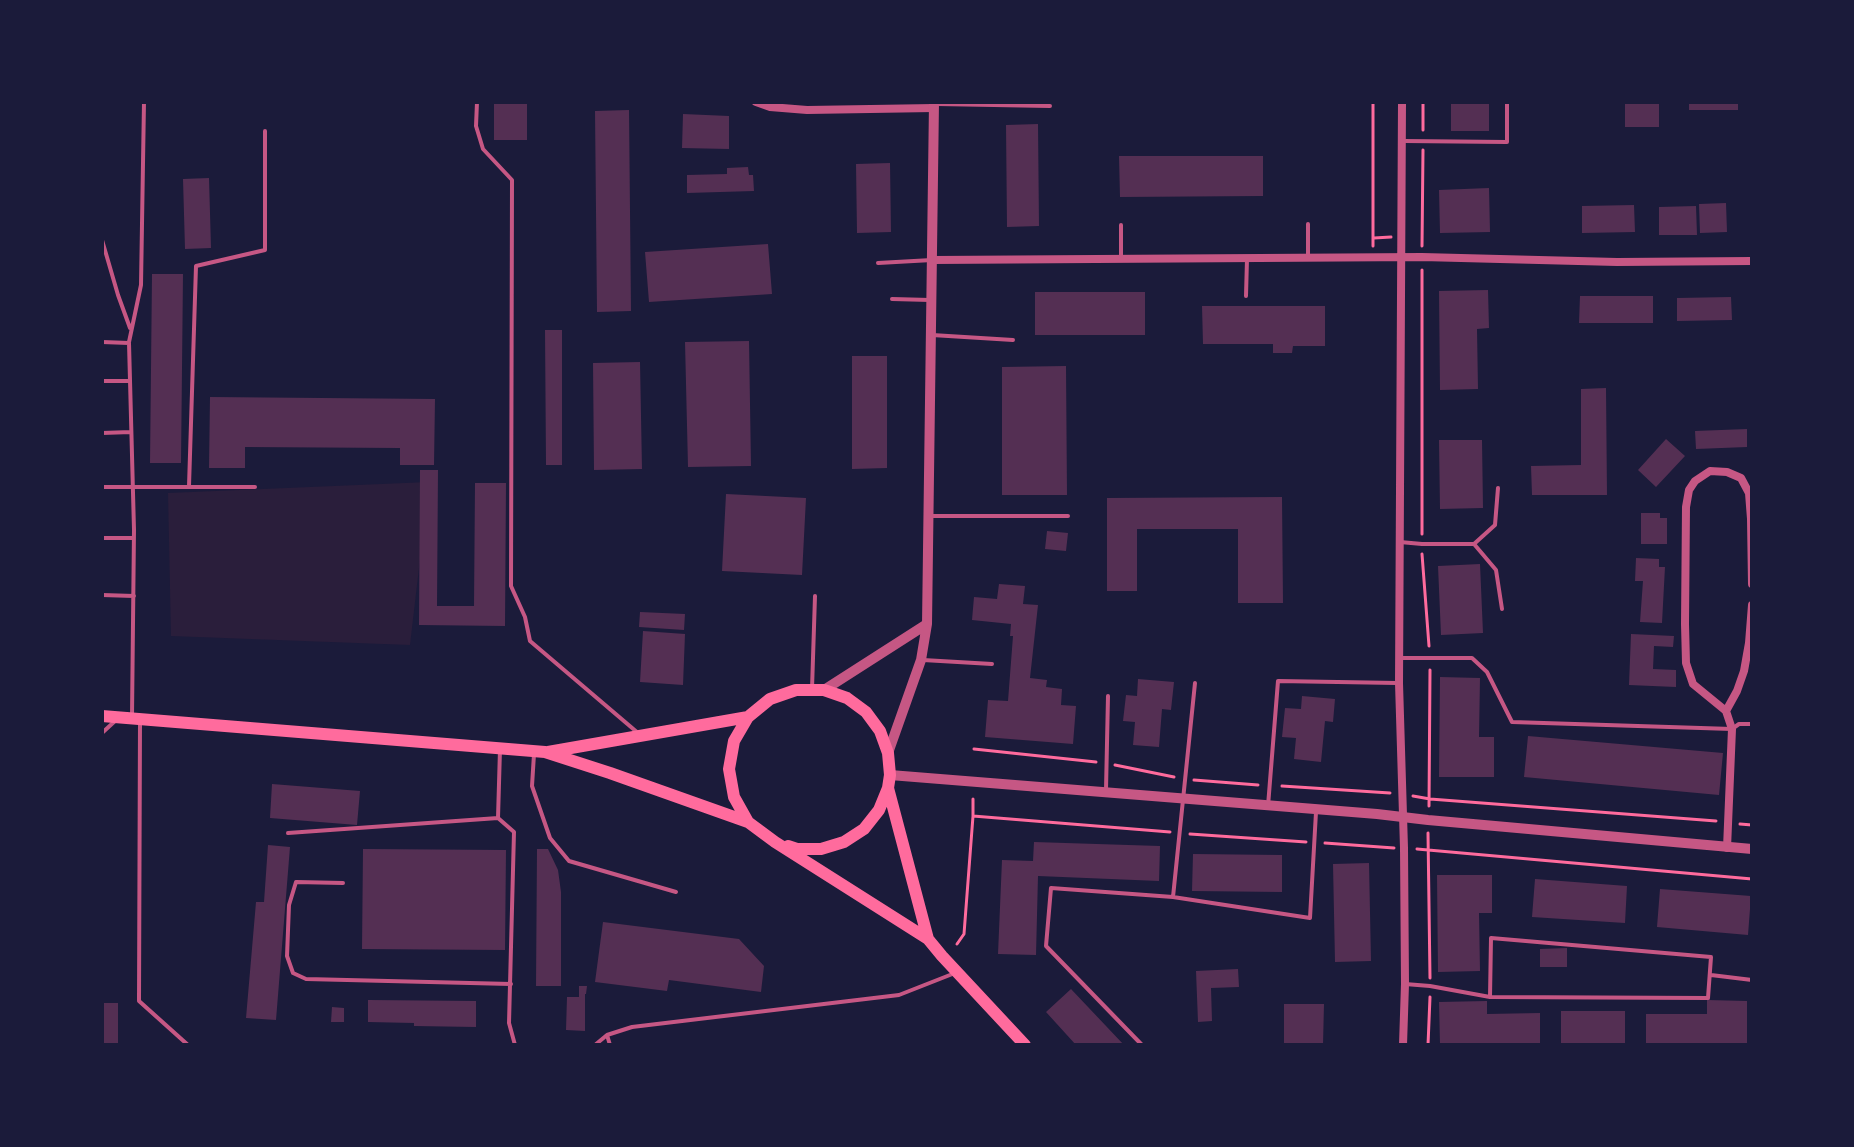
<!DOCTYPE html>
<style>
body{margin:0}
#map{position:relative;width:1854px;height:1147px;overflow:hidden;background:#1b1b3a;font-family:"PT Sans",sans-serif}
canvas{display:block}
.frame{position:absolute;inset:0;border:104px solid #1b1b3a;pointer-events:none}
</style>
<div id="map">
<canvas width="1854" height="1147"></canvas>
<div class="frame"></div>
</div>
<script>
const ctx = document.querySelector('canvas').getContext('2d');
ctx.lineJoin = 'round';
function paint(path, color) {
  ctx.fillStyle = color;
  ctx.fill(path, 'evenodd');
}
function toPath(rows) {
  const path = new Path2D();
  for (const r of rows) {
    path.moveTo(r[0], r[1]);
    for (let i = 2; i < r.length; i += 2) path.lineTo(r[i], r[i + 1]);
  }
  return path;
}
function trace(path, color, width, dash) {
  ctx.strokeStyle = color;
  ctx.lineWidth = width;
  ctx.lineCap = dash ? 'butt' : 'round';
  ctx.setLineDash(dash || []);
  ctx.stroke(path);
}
const green = toPath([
 [429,482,410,645,171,636,168,493]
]);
const building = toPath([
 [494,102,527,102,527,140,494,140],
 [1451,102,1489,102,1489,131,1451,131],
 [1689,102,1738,102,1738,110,1689,110],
 [1625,103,1659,103,1659,127,1625,127],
 [629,110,631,311,597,312,595,111],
 [683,114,729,116,729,149,682,148],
 [1038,124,1039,226,1007,227,1006,125],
 [1119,156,1263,156,1263,196,1120,197],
 [890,163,891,232,857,233,856,164],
 [748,167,749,175,753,175,754,191,687,193,687,175,727,174,727,168],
 [209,178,211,248,185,249,183,179],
 [1489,188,1490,232,1440,233,1439,190],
 [1726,203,1727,232,1700,233,1699,204],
 [1634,205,1635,232,1582,233,1582,206],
 [1696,206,1697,235,1659,235,1659,207],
 [768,244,772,294,649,302,645,252],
 [152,274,183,274,181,463,150,463],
 [1488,290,1489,328,1477,329,1478,389,1440,390,1439,291],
 [1035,292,1145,292,1145,335,1035,335],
 [1580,296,1653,296,1653,323,1579,323],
 [1731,297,1732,320,1677,321,1677,298],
 [1202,306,1325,306,1325,346,1293,346,1292,353,1273,353,1273,344,1203,344],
 [545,330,562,330,562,465,546,465],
 [749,341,751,466,688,467,685,342],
 [852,356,887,356,887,468,852,469],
 [640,362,642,469,594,470,593,363],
 [1066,366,1067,495,1002,495,1002,367],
 [1606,388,1607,495,1532,495,1531,466,1581,465,1581,389],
 [210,397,435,399,434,465,400,465,400,448,245,447,245,468,209,468],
 [1747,429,1747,447,1696,449,1695,431],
 [1666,439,1685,456,1656,487,1638,470],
 [1439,440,1482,440,1483,508,1440,509],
 [420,470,438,470,437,606,474,606,475,483,506,483,505,626,419,625],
 [726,494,806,498,802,575,722,571],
 [1282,497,1283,603,1238,603,1238,529,1137,529,1137,591,1107,591,1107,498],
 [1641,513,1660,513,1660,518,1667,518,1667,544,1641,544],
 [1047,531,1068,533,1066,551,1045,549],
 [1636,558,1659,559,1659,567,1665,567,1662,623,1640,622,1643,581,1635,581],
 [1480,564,1483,633,1441,635,1438,566],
 [999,584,1025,586,1023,604,1038,605,1030,678,1047,680,1046,687,1062,689,1061,705,1076,706,1073,744,985,737,988,700,1008,701,1013,636,1010,636,1011,624,972,620,974,597,997,599],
 [640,612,685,614,684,630,639,627],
 [643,631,685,634,683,685,640,682],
 [1631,634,1674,636,1673,647,1654,646,1653,669,1676,670,1676,687,1629,685],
 [1440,677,1480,678,1479,737,1494,737,1494,777,1439,777],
 [1138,679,1174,682,1171,710,1162,709,1159,747,1133,745,1135,722,1123,721,1126,695,1137,696],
 [1302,696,1335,699,1333,722,1325,721,1321,762,1294,759,1296,738,1282,737,1285,708,1301,709],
 [1528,736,1723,753,1719,795,1524,777],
 [272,784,360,791,357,825,270,818],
 [1034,842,1160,846,1159,881,1038,876,1036,955,998,954,1002,860,1033,861],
 [268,845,290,847,276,1020,246,1018,256,902,264,902],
 [363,849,506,850,505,950,362,949],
 [537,849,548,849,558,870,561,892,561,986,536,986],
 [1193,854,1282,855,1282,892,1192,891],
 [1369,863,1371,961,1335,962,1333,864],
 [1437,875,1492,875,1492,913,1479,913,1480,971,1438,972],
 [1535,879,1627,886,1625,923,1532,917],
 [1660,889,1751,896,1748,935,1657,927],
 [603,922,739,939,764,966,761,992,669,980,667,991,595,982],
 [1567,948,1567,967,1540,967,1540,949],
 [1238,969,1239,987,1211,988,1212,1021,1198,1022,1196,971],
 [579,986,587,986,586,994,585,994,585,1031,566,1030,567,997,579,997],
 [1071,989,1124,1045,1076,1045,1046,1012],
 [368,1000,476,1001,476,1027,414,1026,414,1023,368,1022],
 [1707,1000,1747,1001,1747,1045,1646,1045,1646,1014,1707,1014],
 [1487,1001,1487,1014,1540,1013,1540,1045,1440,1045,1439,1002],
 [102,1003,118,1003,118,1045,102,1045],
 [1284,1004,1324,1004,1323,1045,1284,1045],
 [332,1007,344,1008,344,1022,331,1022],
 [1561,1011,1625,1011,1625,1045,1561,1045]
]);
const path = toPath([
 [1423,130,1423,102],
 [1374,238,1391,237],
 [1373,246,1373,102],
 [1422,246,1423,150],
 [1422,534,1422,270],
 [1422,554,1429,646],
 [974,749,1096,762],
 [1115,765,1174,777],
 [1194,780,1258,785],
 [1282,786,1390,793],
 [1413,796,1430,799,1716,821],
 [973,799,973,816,1170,832],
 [1429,806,1430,670],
 [1740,824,1752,825],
 [1428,833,1430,978],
 [1190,834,1306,842],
 [1325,843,1394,848],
 [1417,849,1752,879],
 [957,944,964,934,973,816],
 [1428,1045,1430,997]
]);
const service = toPath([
 [477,102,476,126,483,149,512,180,511,586,525,617,530,641,638,733],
 [937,104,1050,106],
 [1404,141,1507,142,1507,102],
 [1308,224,1308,258],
 [1121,225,1121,259],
 [102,240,118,295,130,328],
 [878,263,932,260],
 [1246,296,1247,259],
 [892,299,930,300],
 [932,335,1013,340],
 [102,342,129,343,134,530,132,716],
 [129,342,141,285,144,102],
 [102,381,130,381],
 [102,433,131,432],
 [189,486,196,266,265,250,265,131],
 [102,487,255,487],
 [930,516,1068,516],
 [102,538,134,538],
 [1400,542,1422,544,1474,544,1496,570,1502,609],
 [1474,544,1495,525,1498,488],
 [102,595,134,596],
 [1401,658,1472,658,1487,672,1512,722,1732,729,1739,724,1752,724],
 [923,660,992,664],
 [812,689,815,596],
 [140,721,139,1001,188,1045],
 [102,733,115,721],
 [534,754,532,786,550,838,569,861,676,892],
 [1106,790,1108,696],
 [1268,806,1278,681,1397,683],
 [498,818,500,749],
 [288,833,498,818,514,832,509,1023,515,1045],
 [343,883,296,882,289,905,287,956,293,973,306,979,511,984],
 [1173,897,1195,683],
 [1491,938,1711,957,1708,998,1490,997,1491,938],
 [1711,975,1752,980],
 [1405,984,1430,986,1490,997],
 [595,1045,607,1035],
 [610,1045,607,1035,632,1027,899,995,955,973],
 [1142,1045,1046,946,1051,888,1173,897,1310,918,1316,812]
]);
const minor = toPath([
 [756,102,770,107,807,110,934,108],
 [1402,102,1399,683,1404,848,1405,984,1403,1045],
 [932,260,1422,257,1617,262,1752,261],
 [1726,711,1737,691,1744,671,1749,643,1752,605],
 [1727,848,1732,729,1726,711,1693,684,1686,663,1685,624,1686,507,1689,490,1695,481,1710,471,1727,472,1741,478,1749,493,1751,519,1752,584]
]);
const tertiary = toPath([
 [824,690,927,624],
 [888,753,921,660,927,624,934,102],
 [890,775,1377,814,1428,820,1752,849]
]);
const primary = toPath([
 [102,716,545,752,610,773,748,822,775,842,928,939,942,956,1025,1045],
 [548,752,748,717],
 [888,788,928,939],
 [748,822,734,797,729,769,734,741,748,717,770,699,796,690,824,690,847,698,866,712,880,731,888,753,890,775,888,788,879,810,864,829,844,842,821,849,797,849,788,846]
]);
paint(green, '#2a1e3b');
paint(building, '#542f53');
trace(path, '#ff6b9d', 3);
trace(service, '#c65784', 4);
trace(minor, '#c65784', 8);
trace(tertiary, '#c65784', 10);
trace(primary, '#ff6b9d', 12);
</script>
